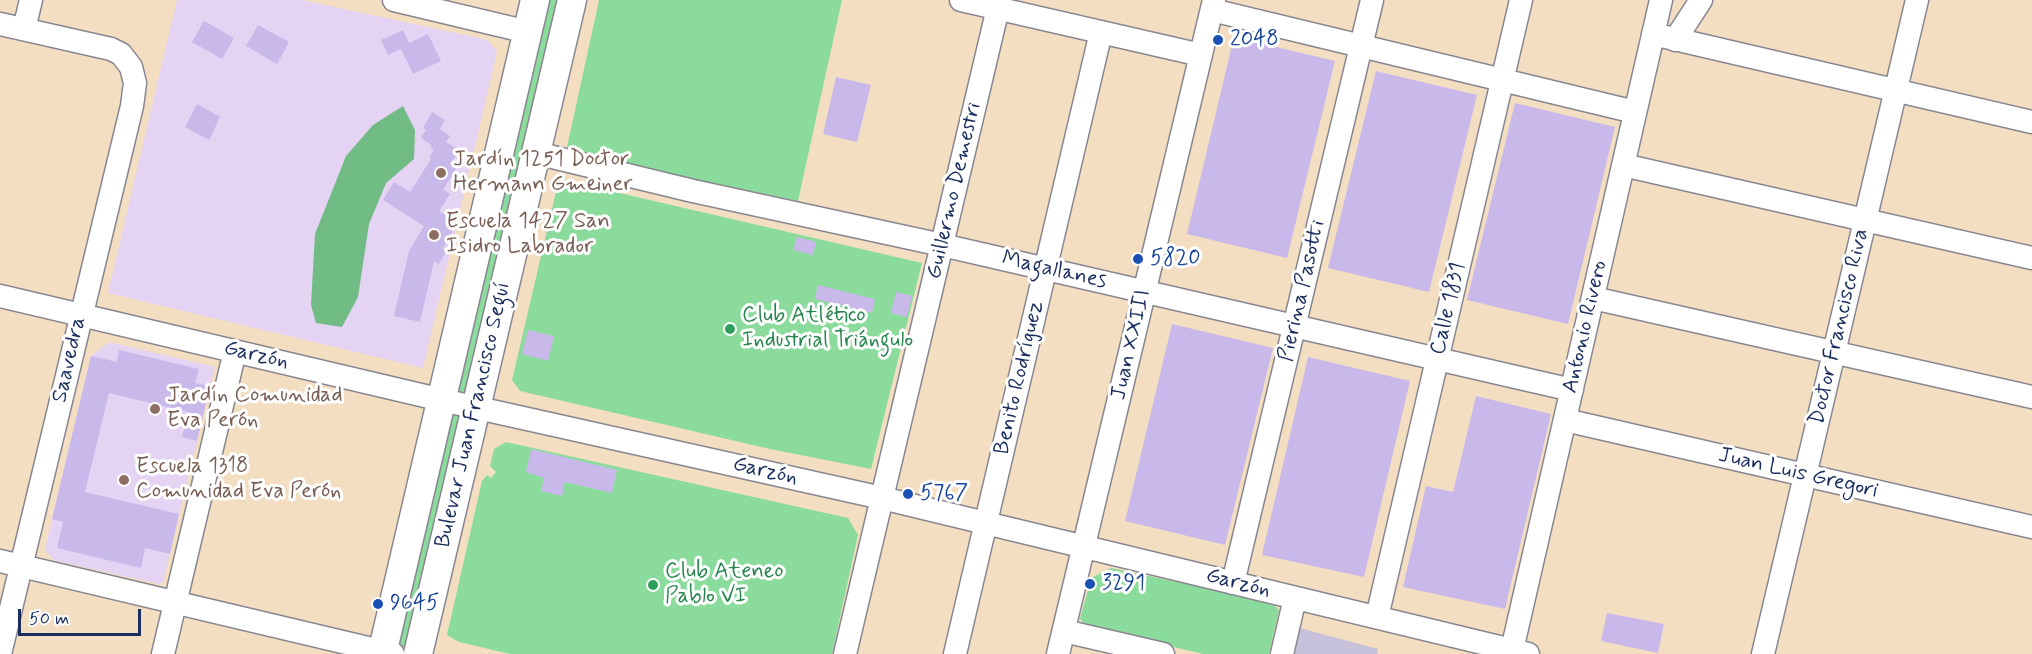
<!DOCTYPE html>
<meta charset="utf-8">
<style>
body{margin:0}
#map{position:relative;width:2032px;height:654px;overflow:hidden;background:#f4dec2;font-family:Mynerve,sans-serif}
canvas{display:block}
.scale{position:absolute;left:18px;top:609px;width:123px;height:27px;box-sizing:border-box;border:3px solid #1b2f5e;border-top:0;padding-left:8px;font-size:18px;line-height:21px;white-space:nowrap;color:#1b2f5e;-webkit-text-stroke:4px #fff;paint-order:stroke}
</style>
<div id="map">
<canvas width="2032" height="654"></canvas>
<div class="scale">50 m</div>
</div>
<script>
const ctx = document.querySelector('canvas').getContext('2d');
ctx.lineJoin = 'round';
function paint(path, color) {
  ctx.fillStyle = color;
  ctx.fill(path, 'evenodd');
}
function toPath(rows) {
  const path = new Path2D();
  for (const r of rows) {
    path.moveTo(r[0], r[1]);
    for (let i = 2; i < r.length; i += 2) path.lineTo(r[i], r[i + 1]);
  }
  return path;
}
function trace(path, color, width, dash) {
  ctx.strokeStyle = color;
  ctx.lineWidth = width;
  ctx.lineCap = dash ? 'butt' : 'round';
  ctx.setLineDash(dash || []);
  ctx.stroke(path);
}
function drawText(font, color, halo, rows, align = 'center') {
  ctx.font = font + ' Mynerve,sans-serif';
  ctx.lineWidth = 6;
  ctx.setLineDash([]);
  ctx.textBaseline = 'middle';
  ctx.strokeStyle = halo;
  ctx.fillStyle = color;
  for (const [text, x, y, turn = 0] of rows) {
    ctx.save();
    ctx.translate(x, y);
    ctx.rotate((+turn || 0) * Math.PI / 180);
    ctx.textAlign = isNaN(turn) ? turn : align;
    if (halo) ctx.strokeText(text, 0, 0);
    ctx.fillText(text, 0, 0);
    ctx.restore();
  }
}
const built = toPath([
 [177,0,302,0,488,40,497,52,423,368,108,293],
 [109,342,215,367,163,582,159,584,53,560,45,549,91,356]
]);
const industrial = toPath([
 [1300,628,1378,649,1377,654,1294,654]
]);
const green = toPath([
 [535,0,572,0,418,654,382,654],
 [599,0,842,0,798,201,670,174,567,147],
 [559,179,922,263,871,469,770,449,520,391,512,380],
 [506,442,848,518,858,535,832,654,510,654,459,642,447,635,482,481,487,475,491,478,496,472,490,466,494,449],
 [1111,568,1271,602,1279,610,1269,654,1203,654,1087,626,1080,619,1091,578]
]);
const forest = toPath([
 [403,106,415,130,414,159,386,183,369,224,358,297,342,327,316,323,311,305,315,234,346,156,373,125]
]);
const building = toPath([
 [204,21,234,38,222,59,192,42],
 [258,25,289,42,277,64,246,46],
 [403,30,409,43,428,34,441,61,413,74,401,49,388,55,381,40],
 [1234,37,1335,61,1287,258,1187,234],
 [1376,71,1477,95,1429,292,1328,268],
 [836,77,871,85,857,142,823,134],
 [1515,103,1615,127,1568,324,1467,300],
 [197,104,220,117,209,140,185,127],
 [432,112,445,120,440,129,450,136,446,142,459,150,451,163,457,167,443,190,450,194,439,211,456,221,451,235,443,248,447,250,439,264,434,261,420,322,394,316,409,251,424,226,383,200,394,182,410,192,431,159,429,158,434,150,430,147,432,145,421,138,426,130,423,128],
 [797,237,816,242,813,255,793,250],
 [818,285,875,299,872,313,815,299],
 [896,292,912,296,907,317,891,313],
 [1172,324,1273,348,1225,545,1125,521],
 [528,330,554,336,548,361,522,354],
 [119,350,199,369,195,383,210,386,197,441,182,437,188,412,109,393,85,492,179,514,170,554,145,548,141,568,57,548,63,522,52,519,91,356,117,362],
 [1308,357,1410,381,1364,577,1262,555],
 [1476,396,1551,414,1505,609,1403,587,1426,486,1453,492],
 [531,449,617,470,612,493,565,482,562,496,541,491,544,478,526,472],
 [1607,613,1664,624,1658,653,1601,641]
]);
const minor = toPath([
 [394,0,528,32],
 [961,0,1201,55],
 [1212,10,1635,112],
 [0,24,111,49,121,54,131,67,135,83,132,106,0,654],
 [24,29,31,0],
 [1653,34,2032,122],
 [1675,40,1701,0],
 [536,153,693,191,942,245,1572,390],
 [1623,165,2032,258],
 [0,296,442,400,882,498,1528,654],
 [1593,298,2032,397],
 [1565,420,2032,527],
 [0,561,393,654],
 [1233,583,1372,0],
 [1377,617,1521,0],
 [1064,631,1163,654],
 [163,654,235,351],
 [845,654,998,8],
 [955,654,1101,32],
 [1058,654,1214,0],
 [1282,654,1295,598],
 [1513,654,1512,650,1661,0],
 [1763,654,1917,0]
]);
const major = toPath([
 [382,654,535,0],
 [418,654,572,0]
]);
const markers = [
 [1218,40,6,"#1a4fb4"],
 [441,173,6,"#8d6e63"],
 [434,235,6,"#8d6e63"],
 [1138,259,6,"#1a4fb4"],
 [730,329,6,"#2e9e5b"],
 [155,409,6,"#8d6e63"],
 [124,480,6,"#8d6e63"],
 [908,494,6,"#1a4fb4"],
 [1090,584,6,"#1a4fb4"],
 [653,585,6,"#2e9e5b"],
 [378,604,6,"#1a4fb4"]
];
const transitNames = [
 ["2048",1230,40],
 ["5820",1150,259],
 ["5767",920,494],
 ["3291",1102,584],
 ["9645",390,604]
];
const educationNames = [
 ["Jardín 1251 Doctor",453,160],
 ["Hermann Gmeiner",453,185],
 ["Escuela 1427 San",446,222],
 ["Isidro Labrador",446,247],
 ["Jardín Comunidad",167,396],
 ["Eva Perón",167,421],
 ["Escuela 1318",136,467],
 ["Comunidad Eva Perón",136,492]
];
const streetNames = [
 ["Guillermo Demestri",955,191,-77],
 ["Magallanes",1054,271,13],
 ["Pierina Pasotti",1303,291,-77],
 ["Calle 1831",1449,309,-77],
 ["Antonio Rivero",1586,327,-77],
 ["Doctor Francisco Riva",1840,327,-77],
 ["Juan XXIII",1132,345,-77],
 ["Garzón",256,356,13],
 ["Saavedra",70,360,-77],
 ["Benito Rodríguez",1020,378,-77],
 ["Bulevar Juan Francisco Seguí",474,415,-77],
 ["Garzón",765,472,13],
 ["Juan Luis Gregori",1798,474,13],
 ["Garzón",1238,584,14]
];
const leisureNames = [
 ["Club Atlético",742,316],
 ["Industrial Triángulo",742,341],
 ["Club Ateneo",665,572],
 ["Pablo VI",665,597]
];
paint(built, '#e4d3f2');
paint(industrial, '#c6c0da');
paint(green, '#8bdc9c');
paint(forest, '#70bc84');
paint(building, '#c9b8ea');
trace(minor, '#888690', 25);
trace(major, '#888690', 31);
trace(minor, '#fff', 22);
trace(major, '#fff', 28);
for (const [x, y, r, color] of markers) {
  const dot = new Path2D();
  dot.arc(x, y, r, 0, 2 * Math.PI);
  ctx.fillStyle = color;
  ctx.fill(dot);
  trace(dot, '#fff', 2);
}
drawText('22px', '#164399', '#fff', transitNames, 'left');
drawText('22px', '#785e54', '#fff', educationNames, 'left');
drawText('22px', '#1b2f5e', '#fff', streetNames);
drawText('22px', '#27864d', '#fff', leisureNames, 'left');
</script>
